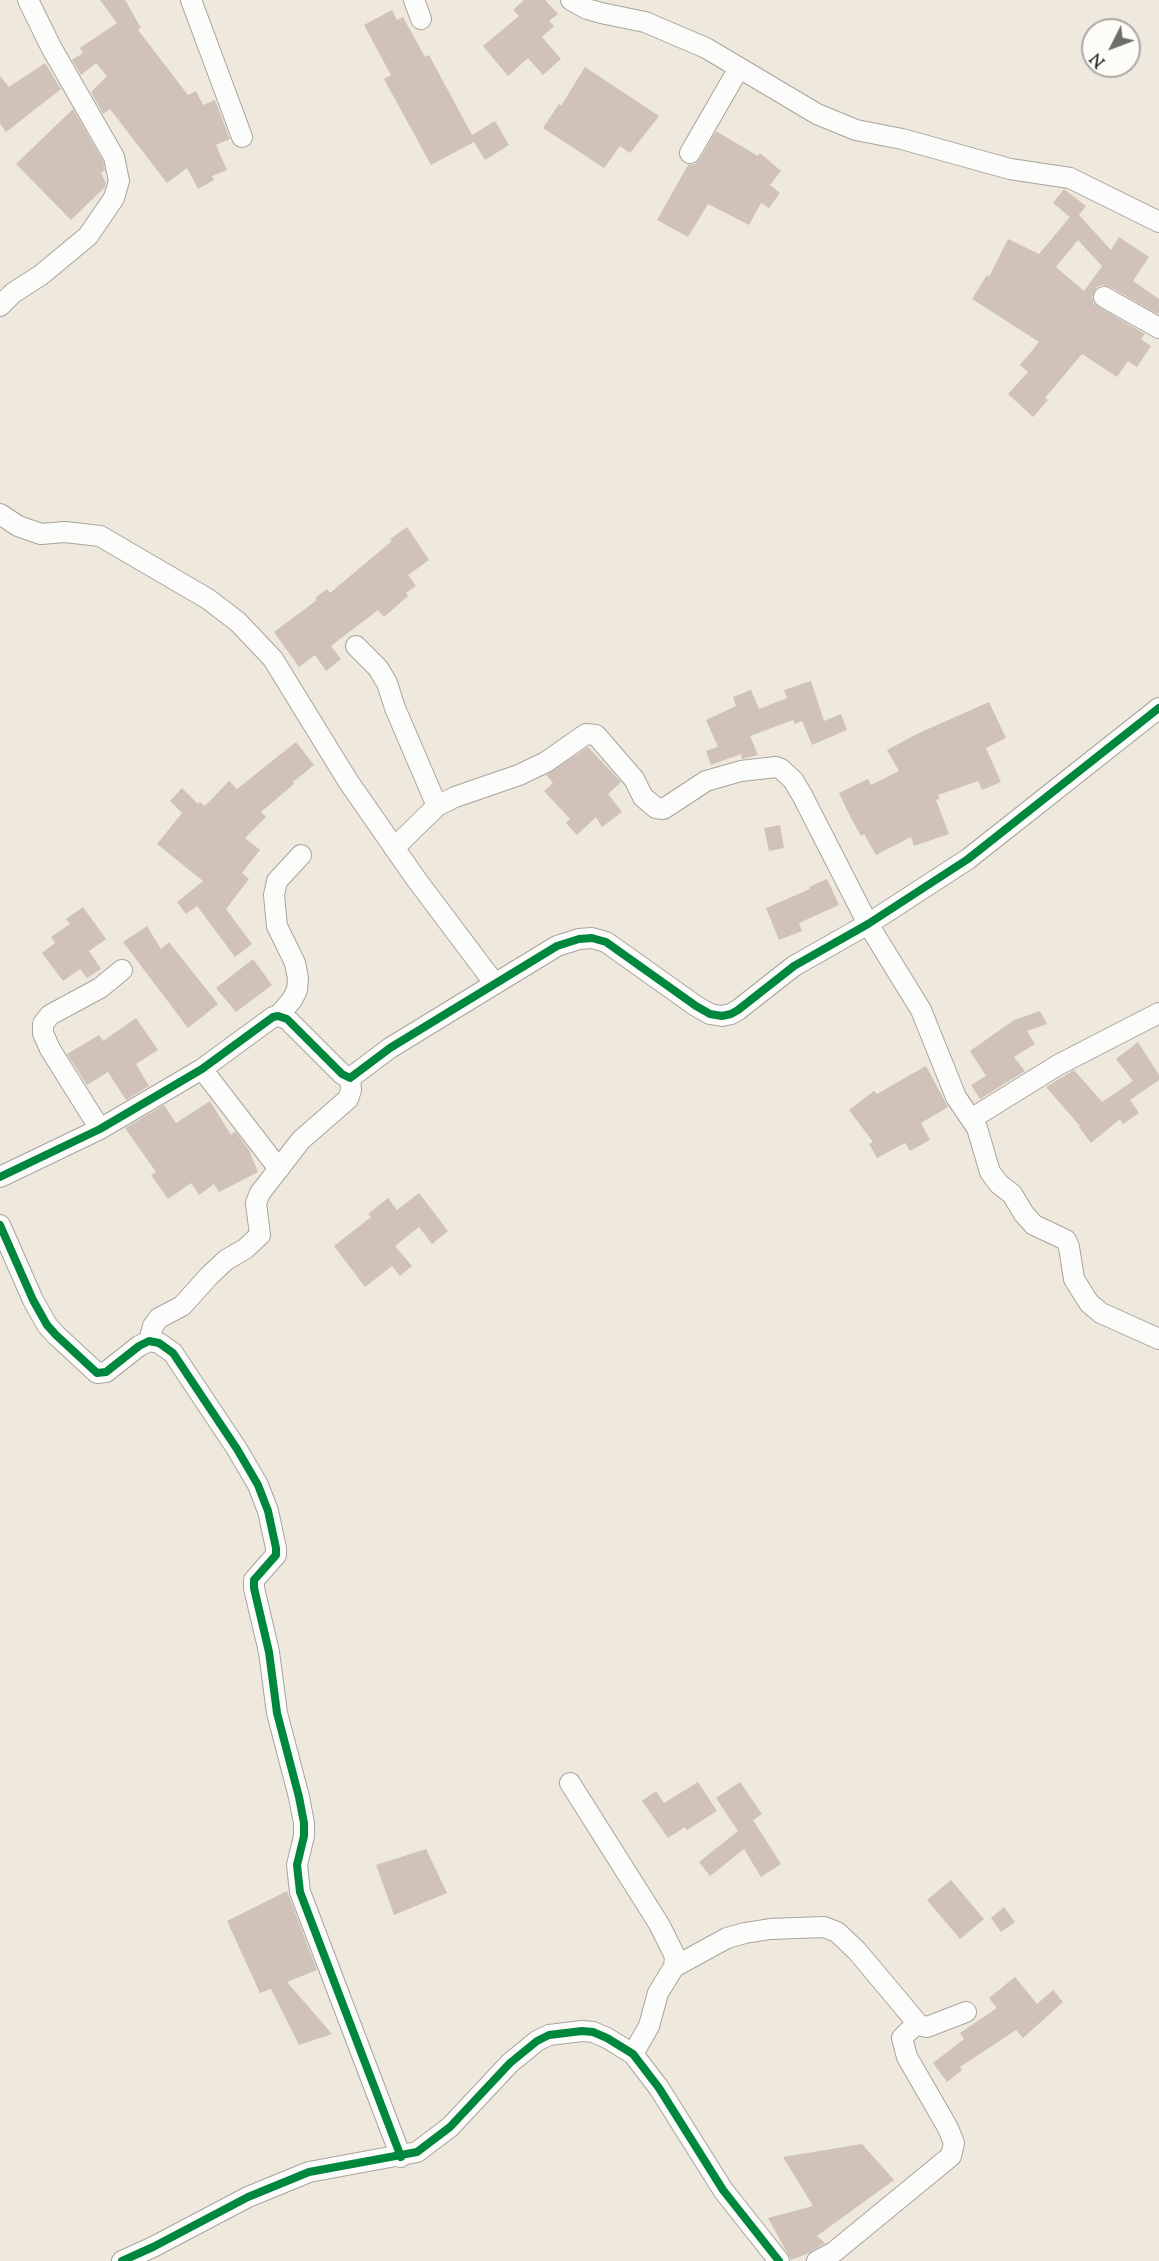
<!DOCTYPE html>
<style>
body{margin:0}
#map{position:relative;width:1159px;height:2261px;overflow:hidden;background:#eee8dd;font-family:"Sorts Mill Goudy",serif}
canvas{display:block}
.north{position:absolute;left:1081px;top:18px;width:60px;height:60px;box-sizing:border-box;background:#fdfcf7;border:2px solid #a9a8a5;border-radius:50%;rotate:228deg;font-size:16px;font-weight:700;line-height:24px;text-align:center;color:#2b2b2b}
.north::after{content:'';display:block;margin:auto;width:21px;height:27px;background:#6f6d69;clip-path:polygon(50% 0,100% 100%,50% 72%,0 100%)}
</style>
<div id="map">
<canvas width="1159" height="2261"></canvas>
<div class="north">N</div>
</div>
<script>
const ctx = document.querySelector('canvas').getContext('2d');
ctx.lineJoin = 'round';
function paint(path, color) {
  ctx.fillStyle = color;
  ctx.fill(path, 'evenodd');
}
function toPath(rows) {
  const path = new Path2D();
  for (const r of rows) {
    path.moveTo(r[0], r[1]);
    for (let i = 2; i < r.length; i += 2) path.lineTo(r[i], r[i + 1]);
  }
  return path;
}
function trace(path, color, width, dash) {
  ctx.strokeStyle = color;
  ctx.lineWidth = width;
  ctx.lineCap = dash ? 'butt' : 'round';
  ctx.setLineDash(dash || []);
  ctx.stroke(path);
}
const building = toPath([
 [100,0,125,0,141,28,138,30,188,95,196,91,203,105,215,100,230,139,216,145,227,170,212,176,214,180,198,189,187,168,167,183,110,109,103,114,91,92,107,76,96,63,81,75,72,60,83,53,80,48,117,23],
 [524,0,545,0,558,14,549,21,554,26,542,37,561,59,543,75,528,58,508,76,483,46,519,16,513,10],
 [392,10,397,20,403,17,425,57,429,55,472,135,495,121,509,145,485,160,474,142,431,165,384,79,391,75,364,25],
 [45,63,61,89,6,132,0,124,0,76,9,87],
 [585,67,659,116,630,153,620,146,604,168,543,128,559,104,561,106],
 [73,109,103,161,105,170,101,173,106,183,105,187,71,220,16,164],
 [716,131,758,156,760,153,781,171,770,185,780,193,769,208,761,203,749,225,708,204,688,237,657,220,688,165,695,164,700,159],
 [1064,189,1086,206,1079,215,1111,250,1119,237,1149,257,1133,281,1159,299,1159,312,1158,314,1110,287,1103,285,1097,287,1092,297,1094,304,1145,334,1141,339,1151,346,1137,367,1128,361,1117,377,1082,354,1045,398,1048,400,1033,417,1008,394,1028,372,1020,365,1039,342,972,299,987,275,989,277,1008,239,1039,254,1070,217,1053,203],
 [1078,240,1102,266,1084,291,1056,267],
 [407,527,429,560,408,575,416,586,406,593,408,596,384,617,378,610,331,646,341,659,326,671,315,655,299,667,274,632,317,600,315,598,327,589,330,593,392,541,390,539],
 [811,681,824,721,841,714,847,730,812,745,802,721,795,724,793,720,750,736,758,755,742,759,741,754,711,765,706,751,718,747,706,720,736,706,733,697,751,690,759,709,787,698,784,690],
 [989,702,1006,738,986,748,1001,782,982,790,978,781,938,795,940,799,936,800,949,834,914,846,911,837,876,855,864,834,861,836,850,816,839,793,868,779,871,785,899,771,887,750,919,733],
 [296,742,314,765,293,782,294,784,261,812,266,817,245,838,260,850,242,873,249,879,226,909,252,944,235,957,197,906,186,914,177,902,203,881,157,844,182,813,170,801,182,788,198,804,200,802,205,806,229,781,237,789],
 [588,747,621,782,608,794,622,812,602,827,596,817,577,835,566,823,570,819,544,791,553,783,546,775],
 [780,825,784,848,769,851,764,828],
 [827,879,839,905,799,923,802,931,779,940,766,908,810,889,809,887],
 [83,907,106,939,89,951,101,969,87,978,80,969,63,981,42,953,55,943,51,937,70,924,66,919],
 [147,926,161,949,169,942,218,1004,188,1028,123,942],
 [253,959,272,985,236,1012,216,988],
 [1040,1011,1047,1024,1027,1031,1035,1044,1014,1057,1025,1071,980,1099,971,1085,986,1076,970,1051,1014,1020],
 [136,1018,158,1050,136,1064,149,1086,126,1100,108,1072,87,1085,67,1054,99,1035,103,1041],
 [1138,1042,1159,1075,1159,1080,1130,1100,1139,1113,1123,1124,1120,1119,1091,1143,1079,1127,1080,1126,1046,1087,1074,1070,1102,1102,1133,1081,1116,1059],
 [926,1066,948,1107,921,1123,930,1140,910,1151,905,1143,877,1158,869,1144,873,1142,849,1110,874,1091,877,1094],
 [210,1101,231,1135,235,1131,249,1150,258,1172,219,1192,214,1184,199,1195,191,1183,168,1199,151,1175,156,1172,125,1128,164,1105,176,1123],
 [419,1193,448,1231,432,1244,419,1227,395,1246,412,1266,400,1276,392,1266,365,1287,334,1246,371,1217,368,1214,388,1198,397,1210],
 [698,1782,717,1811,687,1830,685,1827,668,1838,642,1801,656,1791,664,1803],
 [740,1782,762,1814,753,1820,781,1864,761,1877,744,1849,710,1876,699,1862,738,1831,716,1798],
 [426,1849,447,1893,394,1915,376,1865],
 [951,1880,984,1919,960,1939,927,1900],
 [287,1891,317,1970,287,1982,332,2034,299,2045,271,1989,260,1993,227,1921],
 [1004,1907,1015,1922,1001,1932,991,1918],
 [1015,1977,1037,2004,1053,1990,1063,2002,1023,2038,1016,2030,960,2067,962,2070,947,2082,933,2063,964,2039,960,2033,997,2008,989,1998],
 [862,2144,894,2180,817,2236,825,2243,807,2254,791,2260,768,2218,813,2206,783,2157]
]);
const minor = toPath([
 [191,0,242,137],
 [414,0,421,19],
 [571,0,587,9,601,13,645,22,706,48,817,114,856,130,902,139,1010,169,1070,178,1159,222],
 [690,153,739,68],
 [1104,297,1159,328],
 [0,306,13,293,41,275,88,236,114,198,119,181,114,157,51,47,28,0],
 [0,514,18,526,41,534,65,532,100,536,208,599,238,622,273,659,348,781,416,879,495,984],
 [356,646,378,668,387,683,395,708,437,806],
 [394,848,437,806,455,797,519,775,546,762,586,734,596,735,634,779,643,797,656,808,663,809,668,806,706,781,741,771,776,767,781,769,793,780,802,795,868,924,921,1010,956,1097,977,1128,990,1172,999,1184,1012,1194,1024,1214,1034,1225,1066,1240,1069,1247,1074,1279,1089,1303,1101,1313,1159,1339],
 [278,1016,292,1000,297,990,298,978,295,963,277,926,274,895,277,881,301,855],
 [202,1069,279,1169],
 [971,1119,1058,1065,1159,1013],
 [100,1129,50,1049,43,1033,43,1024,50,1015,100,988,122,970],
 [0,1177,100,1129,202,1069,273,1017,278,1016,287,1019,342,1074,350,1078,390,1048,475,996,557,946,579,939,592,938,606,942,696,1006,710,1014,722,1016,731,1014,738,1010,794,966,868,924,968,859,1159,708],
 [0,1225,33,1300,47,1325,56,1335,97,1373,106,1372,139,1346,149,1341,159,1343,173,1353,237,1449,258,1485,268,1511,276,1548,276,1555,254,1580,254,1588,269,1652,277,1713,299,1797,304,1823,304,1836,297,1865,300,1892,401,2157],
 [149,1341,153,1326,159,1318,182,1306,209,1276,226,1260,245,1249,260,1235,256,1203,260,1193,301,1140,348,1099,351,1090,350,1078],
 [570,1783,659,1924,675,1956,674,1967,658,1993,649,2026,633,2054],
 [674,1967,727,1938,745,1933,770,1929,824,1927,837,1932,857,1951,919,2025,927,2027,966,2012],
 [122,2261,153,2247,248,2197,309,2172,417,2152,450,2127,510,2063,537,2041,549,2035,582,2031,593,2032,607,2038,633,2054,659,2088,723,2190,779,2261],
 [817,2261,834,2252,951,2156,954,2143,948,2128,907,2057,902,2038,917,2023]
]);
const cycleway = toPath([
 [0,1177,100,1129,202,1069,273,1017,278,1016,287,1019,342,1074,350,1078,390,1048,475,996,557,946,579,939,592,938,606,942,696,1006,710,1014,722,1016,731,1014,738,1010,794,966,868,924,968,859,1159,708],
 [0,1225,33,1300,47,1325,56,1335,97,1373,106,1372,139,1346,149,1341,159,1343,173,1353,237,1449,258,1485,268,1511,276,1548,276,1555,254,1580,254,1588,269,1652,277,1713,299,1797,304,1823,304,1836,297,1865,300,1892,401,2157],
 [122,2261,153,2247,248,2197,309,2172,417,2152,450,2127,510,2063,537,2041,549,2035,582,2031,593,2032,607,2038,633,2054,659,2088,723,2190,779,2261]
]);
paint(building, '#d0c2b9');
trace(minor, '#a8a49e', 22);
trace(minor, '#fcfcfa', 20);
trace(cycleway, '#00873e', 8);
</script>
